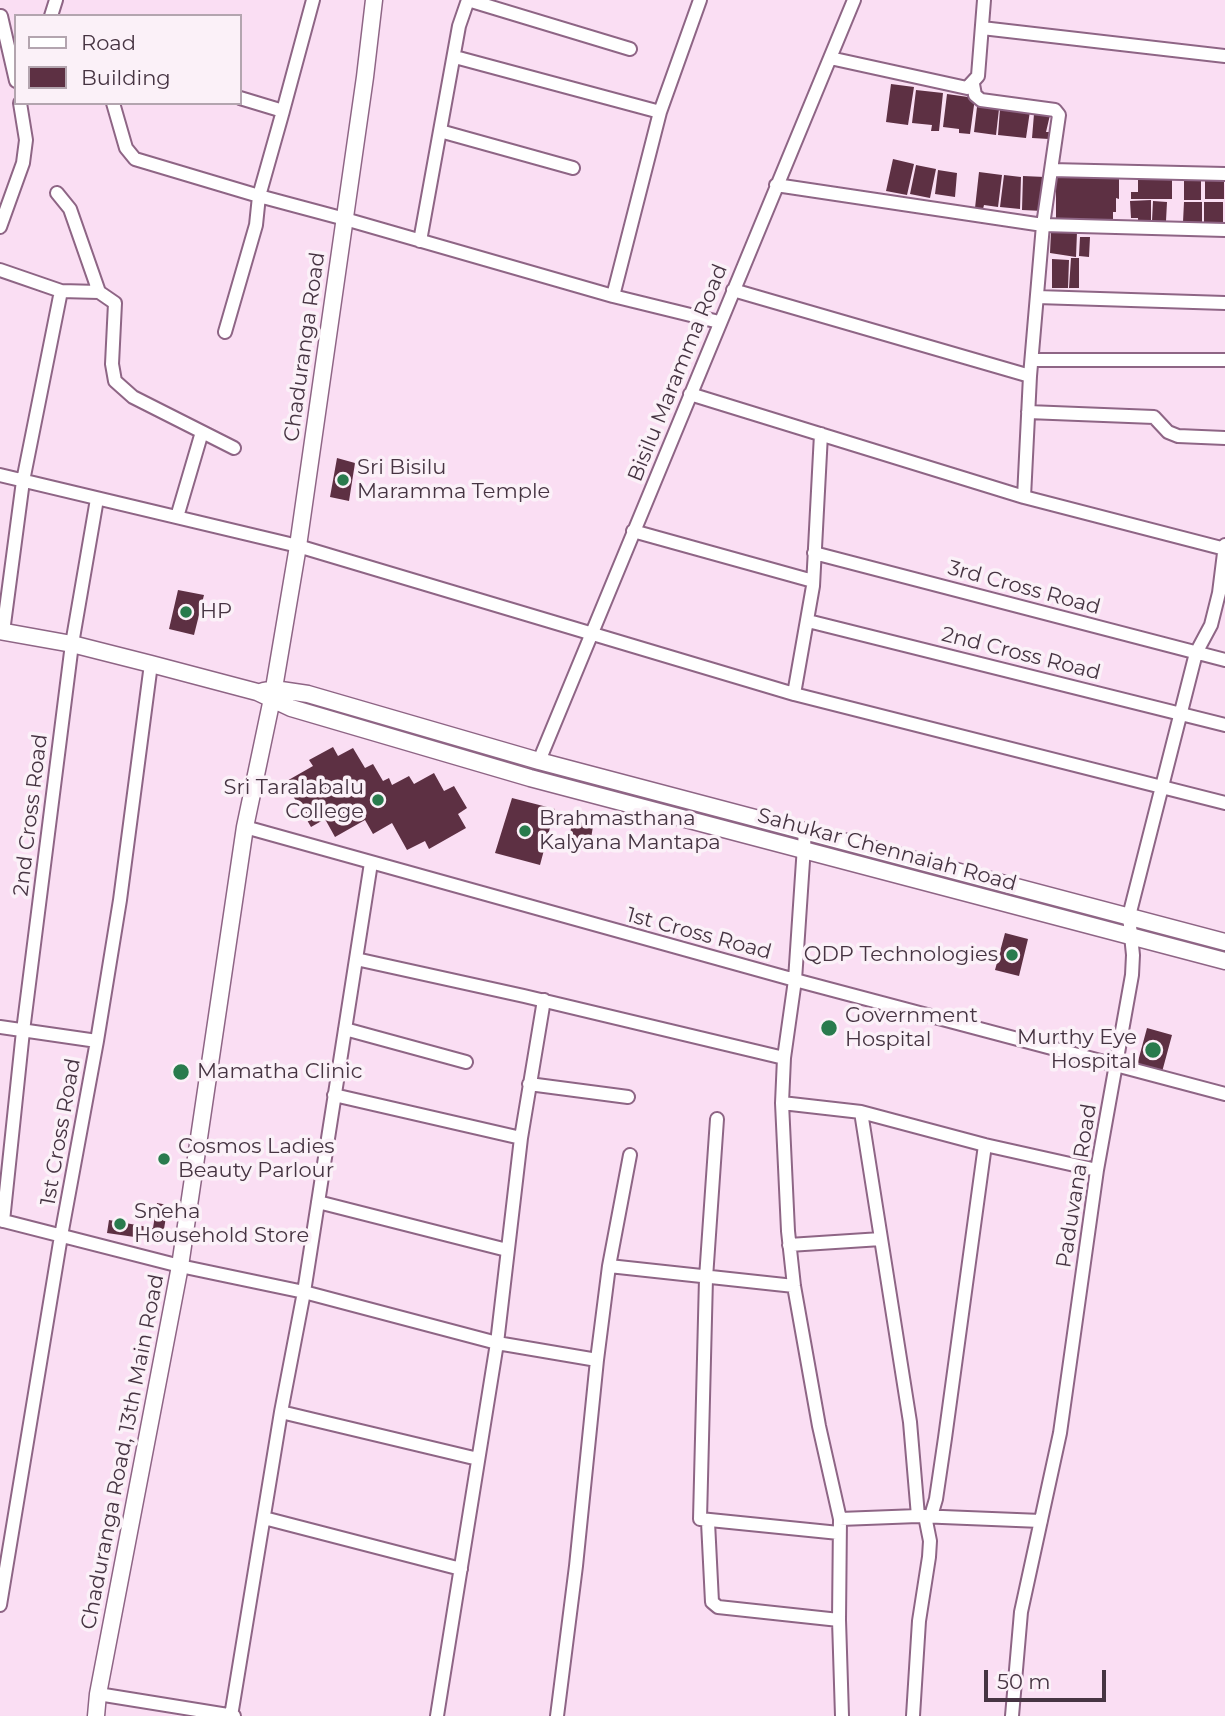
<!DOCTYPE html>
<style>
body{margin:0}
#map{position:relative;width:1225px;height:1716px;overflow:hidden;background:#fadef3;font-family:Montserrat,sans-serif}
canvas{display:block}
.legend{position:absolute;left:14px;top:14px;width:228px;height:91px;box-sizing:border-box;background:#fbf1f8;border:2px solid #b3a5af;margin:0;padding:9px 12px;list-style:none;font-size:21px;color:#463442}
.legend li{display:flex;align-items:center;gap:14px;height:35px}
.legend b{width:35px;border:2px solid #b3a5af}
.scale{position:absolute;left:984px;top:1670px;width:122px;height:32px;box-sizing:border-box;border:4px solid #463442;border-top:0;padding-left:9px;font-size:21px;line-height:24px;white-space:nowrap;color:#463442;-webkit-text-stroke:5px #fbf1f8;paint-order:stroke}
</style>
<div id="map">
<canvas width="1225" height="1716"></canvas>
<ul class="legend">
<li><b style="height:9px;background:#fff"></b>Road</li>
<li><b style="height:19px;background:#5d3043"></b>Building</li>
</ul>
<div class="scale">50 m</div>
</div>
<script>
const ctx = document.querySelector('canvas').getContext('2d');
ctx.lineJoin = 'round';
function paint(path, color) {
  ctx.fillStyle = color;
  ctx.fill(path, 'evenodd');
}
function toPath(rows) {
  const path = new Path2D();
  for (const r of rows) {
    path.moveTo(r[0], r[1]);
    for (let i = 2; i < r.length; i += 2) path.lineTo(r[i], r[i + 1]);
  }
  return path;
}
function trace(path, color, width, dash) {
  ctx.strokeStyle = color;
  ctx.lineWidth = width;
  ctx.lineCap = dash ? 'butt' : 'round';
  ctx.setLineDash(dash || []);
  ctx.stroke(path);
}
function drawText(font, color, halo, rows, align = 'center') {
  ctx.font = font + ' Montserrat,sans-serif';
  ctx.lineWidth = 7;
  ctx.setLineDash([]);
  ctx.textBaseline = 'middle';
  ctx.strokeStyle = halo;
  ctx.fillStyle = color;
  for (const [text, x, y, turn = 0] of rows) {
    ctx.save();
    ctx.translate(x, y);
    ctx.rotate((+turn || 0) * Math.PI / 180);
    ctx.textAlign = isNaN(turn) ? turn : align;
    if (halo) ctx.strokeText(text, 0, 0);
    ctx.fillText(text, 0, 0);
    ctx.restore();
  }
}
const building = toPath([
 [891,84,914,87,908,125,886,122],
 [916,90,943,93,939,131,931,131,932,125,912,123],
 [947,94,975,98,970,134,959,133,959,129,943,127],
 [977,107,999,109,996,135,974,132],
 [1000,109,1030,111,1026,138,998,135],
 [1034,114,1050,115,1046,132,1050,132,1049,139,1032,138],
 [893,159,914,164,907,195,886,191],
 [916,165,936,169,930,198,910,194],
 [938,170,957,173,955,197,935,194],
 [979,172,1002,175,998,207,984,205,983,209,975,208],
 [1004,175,1021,177,1020,209,1000,207],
 [1056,175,1119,175,1119,199,1116,198,1116,212,1113,212,1113,219,1056,219],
 [1023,176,1045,177,1045,185,1041,186,1043,187,1043,194,1040,194,1040,197,1044,199,1043,211,1022,210],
 [1224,177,1224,199,1205,199,1205,178],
 [1138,180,1172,180,1172,199,1131,199,1131,192,1138,192],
 [1201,180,1201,200,1184,200,1184,181],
 [1151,200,1151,221,1138,221,1138,218,1131,218,1130,201],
 [1153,201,1167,202,1166,221,1152,221],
 [1184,202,1202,202,1202,223,1183,222],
 [1204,202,1223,202,1223,223,1204,223],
 [1051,231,1077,232,1076,257,1050,253],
 [1080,237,1090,237,1089,257,1079,256],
 [1071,258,1079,258,1079,288,1069,288],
 [1052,259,1069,260,1068,288,1052,288],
 [337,458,355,463,349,501,330,497],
 [178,590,204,595,194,635,169,629],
 [333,747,338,756,353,748,365,768,373,764,383,781,389,778,392,785,409,776,414,784,434,773,444,791,454,786,467,808,458,814,466,828,429,849,425,841,407,850,392,823,373,834,365,820,335,837,325,819,311,827,285,782,313,766,309,760],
 [512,798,555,809,540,865,495,853],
 [573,820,593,826,589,851,567,846],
 [1005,933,1028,939,1019,976,995,970],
 [1147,1028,1172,1035,1162,1072,1137,1065],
 [157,1203,168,1205,162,1241,107,1233,109,1220,153,1228]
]);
const minor = toPath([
 [468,0,630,49],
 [1,16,16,81],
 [51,16,56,0],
 [982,28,1225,56],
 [455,57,660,112],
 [830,58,967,88,978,76,984,0],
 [973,84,975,95,981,100,1055,110,1059,115,1043,225,1030,376],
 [240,98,283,111,259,196,345,219,613,296,719,322],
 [113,103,126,148,135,159,259,196,256,225,225,332],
 [283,111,313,0],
 [440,131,573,168],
 [1051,170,1225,174],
 [776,185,1043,225,1225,230],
 [57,193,70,209,99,292],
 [0,227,23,163,26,140,20,103],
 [420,241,459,26,468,0],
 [0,270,61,291,99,292,115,303,112,364,115,381,133,397,234,448],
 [733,290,1030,376,1024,497],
 [613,296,660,112,700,0],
 [1037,297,1225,303],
 [1032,360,1225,360],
 [690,394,1024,497,1225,549],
 [1028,412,1154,417,1168,432,1178,436,1225,438],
 [0,475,298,546,794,694,1225,803],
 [177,517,202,432],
 [633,531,813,581],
 [814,553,1225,660],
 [808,621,1225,725],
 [3,632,23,481,61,291],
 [794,694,813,586,821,434],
 [539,761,854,0],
 [245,827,795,980,1225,1094],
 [805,831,795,980,784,1058,782,1103,788,1231,794,1286,819,1426,840,1519,839,1620,842,1716],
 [356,959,524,996,784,1058],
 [0,1027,97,1041],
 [345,1029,466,1062],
 [529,1084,628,1097],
 [334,1095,521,1138],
 [782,1103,861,1112,985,1145,1097,1170],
 [861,1112,910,1422,918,1516],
 [717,1119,706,1278,700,1519,839,1533],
 [318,1202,507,1250],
 [0,1220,180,1266,304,1292,497,1343,597,1360],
 [3,1221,23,1031,72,644,97,499],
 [789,1245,881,1239],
 [609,1266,794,1286],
 [281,1412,478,1459],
 [931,1516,936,1499,945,1438,985,1145],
 [264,1518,461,1569],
 [840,1519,918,1516,1041,1521],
 [708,1522,712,1602,718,1607,839,1620],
 [0,1605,61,1236,97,1041,120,900,151,664],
 [98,1694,234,1716],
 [231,1716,281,1412,304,1292,371,863],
 [437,1716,497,1343,521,1138,544,1000],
 [557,1716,576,1566,597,1360,609,1266,630,1155],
 [913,1716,919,1621,929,1557,930,1541,925,1516],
 [1012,1716,1021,1612,1060,1433,1097,1170,1132,975,1133,955,1129,916,1196,653,1211,625,1219,593,1225,545]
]);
const tertiary = toPath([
 [0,631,72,644,151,664,257,692,291,708,530,778,1225,961],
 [263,691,274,689,308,694,539,761,1225,942],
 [96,1716,98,1694,180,1266,245,827,273,694,298,546,365,77,374,0]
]);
const markers = [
 [343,480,7,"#297b4d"],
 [186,612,7,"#297b4d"],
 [378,800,7,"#297b4d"],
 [525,831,7,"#297b4d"],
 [1012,955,7,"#297b4d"],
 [829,1028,9,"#297b4d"],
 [1153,1050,9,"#297b4d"],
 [181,1072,9,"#297b4d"],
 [164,1159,7,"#297b4d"],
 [120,1224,7,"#297b4d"]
];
const streetNames = [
 ["Chaduranga Road",305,347,-82],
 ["Bisilu Maramma Road",678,373,-68],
 ["3rd Cross Road",1024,588,15],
 ["2nd Cross Road",1021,654,14],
 ["2nd Cross Road",31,815,-83],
 ["Sahukar Chennaiah Road",887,850,15],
 ["1st Cross Road",699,934,15],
 ["1st Cross Road",61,1132,-80],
 ["Paduvana Road",1077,1186,-81],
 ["Chaduranga Road, 13th Main Road",123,1452,-79]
];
const poiNames = [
 ["Sri Bisilu",357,468],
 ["Maramma Temple",357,492],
 ["HP",200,612],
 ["Sri Taralabalu",364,788,"right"],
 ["College",364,812,"right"],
 ["Brahmasthana",539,819],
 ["Kalyana Mantapa",539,843],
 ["QDP Technologies",998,955,"right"],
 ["Government",845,1016],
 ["Hospital",845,1040],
 ["Murthy Eye",1137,1038,"right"],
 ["Hospital",1137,1062,"right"],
 ["Mamatha Clinic",197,1072],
 ["Cosmos Ladies",178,1147],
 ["Beauty Parlour",178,1171],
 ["Sneha",134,1212],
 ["Household Store",134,1236]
];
paint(building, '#5d3043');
trace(minor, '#8e6585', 16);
trace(tertiary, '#8e6585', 19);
trace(minor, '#fff', 12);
trace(tertiary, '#fff', 16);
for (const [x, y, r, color] of markers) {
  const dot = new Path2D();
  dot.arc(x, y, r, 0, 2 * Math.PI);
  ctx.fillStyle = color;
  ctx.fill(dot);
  trace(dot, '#fbf1f8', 2.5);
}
drawText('21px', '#463442', '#fbf1f8', streetNames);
drawText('21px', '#463442', '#fbf1f8', poiNames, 'left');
</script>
